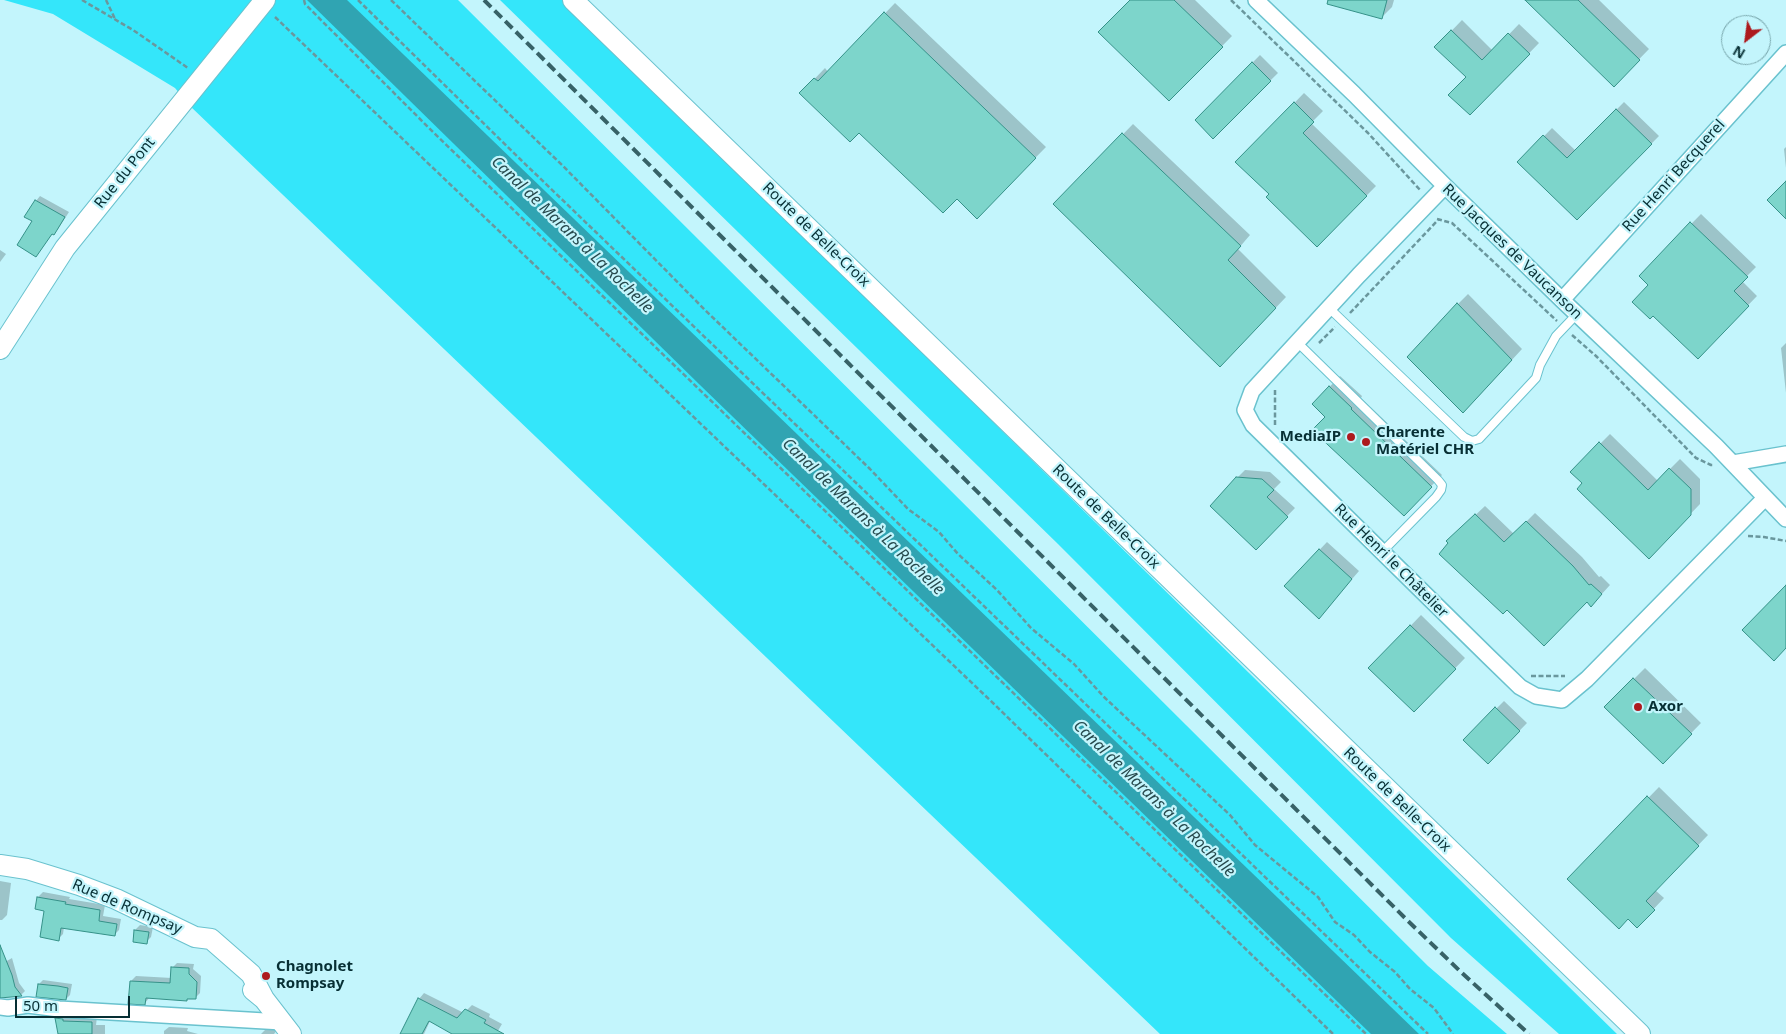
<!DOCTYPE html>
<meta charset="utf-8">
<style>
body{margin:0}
#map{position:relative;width:1786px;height:1034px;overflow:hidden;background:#c3f5fc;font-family:"Noto Sans",sans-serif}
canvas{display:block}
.north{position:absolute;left:1721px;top:15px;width:50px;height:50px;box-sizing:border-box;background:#c3f5fc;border:1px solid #78a6ac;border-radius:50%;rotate:210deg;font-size:14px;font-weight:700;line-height:20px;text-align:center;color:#072f34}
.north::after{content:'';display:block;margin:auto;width:18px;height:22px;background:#ad1a1e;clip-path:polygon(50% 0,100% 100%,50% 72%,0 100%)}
.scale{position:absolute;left:15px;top:996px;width:115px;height:22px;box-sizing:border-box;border:2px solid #072f34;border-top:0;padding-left:6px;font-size:15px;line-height:18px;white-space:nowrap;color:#072f34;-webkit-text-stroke:4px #c3f5fc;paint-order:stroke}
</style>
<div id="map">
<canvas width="1786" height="1034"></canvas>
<div class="north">N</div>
<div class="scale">50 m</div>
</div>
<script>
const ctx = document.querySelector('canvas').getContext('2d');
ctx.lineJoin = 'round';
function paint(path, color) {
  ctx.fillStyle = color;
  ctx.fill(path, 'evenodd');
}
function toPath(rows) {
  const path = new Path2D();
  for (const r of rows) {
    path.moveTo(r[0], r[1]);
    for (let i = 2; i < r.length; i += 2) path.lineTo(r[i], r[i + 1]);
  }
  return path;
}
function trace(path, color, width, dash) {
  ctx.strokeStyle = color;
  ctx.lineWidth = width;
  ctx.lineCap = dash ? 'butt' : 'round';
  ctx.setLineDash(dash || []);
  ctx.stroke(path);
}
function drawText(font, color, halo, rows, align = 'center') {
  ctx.font = font + ' "Noto Sans",sans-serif';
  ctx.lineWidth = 4.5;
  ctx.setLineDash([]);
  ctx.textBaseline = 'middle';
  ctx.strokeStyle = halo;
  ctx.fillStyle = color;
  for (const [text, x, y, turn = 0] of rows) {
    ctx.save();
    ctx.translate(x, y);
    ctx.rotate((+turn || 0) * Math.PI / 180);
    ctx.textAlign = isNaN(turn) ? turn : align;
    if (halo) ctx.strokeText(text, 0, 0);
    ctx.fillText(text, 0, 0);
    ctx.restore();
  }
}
const green = toPath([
 [4,0,458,0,1428,966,1507,1034,1160,1034,190,106,175,88,53,14],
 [500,0,563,0,1617,1034,1559,1034,1451,938,1058,544]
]);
const water = toPath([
 [307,0,347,0,1419,1034,1371,1034,701,386]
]);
const shadow = toPath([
 [1131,0,1195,0,1232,36,1169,100],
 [1339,0,1394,0,1392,7,1381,18],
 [1526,0,1599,0,1649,49,1614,85],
 [895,3,1046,147,977,217,957,197,859,131,801,93,825,68,828,72],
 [1462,20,1493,51,1519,24,1539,43,1470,114,1467,77,1436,47],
 [1260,55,1278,73,1213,137,1196,120],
 [1304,93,1323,111,1311,123,1376,186,1317,246,1270,194,1237,162],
 [1624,102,1659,136,1577,219,1519,162,1552,128,1576,151],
 [1133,124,1250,235,1238,249,1286,297,1231,355,1055,204],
 [1786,147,1786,168,1784,149],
 [40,196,69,212,58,229,53,233,36,256,34,221,36,201],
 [1701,214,1756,267,1742,281,1757,296,1698,357,1650,285,1640,276],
 [0,250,6,254,0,262],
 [1468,294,1522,349,1474,401,1458,304],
 [1786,343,1786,393,1781,348],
 [1340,376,1362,396,1361,398,1442,475,1403,515,1327,417,1313,404],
 [1610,434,1658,481,1680,459,1700,479,1700,504,1649,557,1584,483,1572,472],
 [1245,470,1270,472,1281,482,1274,489,1295,508,1256,548,1237,478],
 [1485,506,1514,534,1535,513,1582,557,1599,577,1601,576,1610,585,1600,596,1587,600,1448,541],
 [1327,542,1359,571,1326,609,1285,586],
 [1421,615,1465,658,1414,711,1370,668],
 [1645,668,1701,723,1663,762,1606,707],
 [1504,701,1527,723,1488,763,1465,740],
 [1659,787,1708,835,1655,890,1664,898,1647,916,1628,917,1569,879],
 [0,881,11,883,7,915,2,920,0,920],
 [43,892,70,897,69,899,105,905,103,916,121,919,119,930,114,935,64,927,63,934,58,939,46,910,38,897],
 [140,925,153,927,151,937,146,942,135,940,135,930],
 [12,958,19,983,25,991,21,995,0,993,0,965],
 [177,963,194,964,193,969,201,976,200,993,195,998,189,997,187,1000,150,997,145,1003,131,981,136,976,172,978,172,968],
 [43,980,72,984,70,995,66,999,39,984],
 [424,993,464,1013,472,1005,490,1014,489,1017,502,1024,496,1034,454,1034,430,1021,424,1034,401,1034,419,999],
 [61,1014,97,1017,96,1025,105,1025,105,1034,59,1034,56,1018],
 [269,1026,277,1030,274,1034,261,1034],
 [169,1027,188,1028,187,1031,198,1034,164,1034,164,1031]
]);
const building = toPath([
 [1130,0,1174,0,1223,47,1169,101,1098,32,1130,0],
 [1328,0,1387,0,1382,19,1327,4,1328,0],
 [1525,0,1578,0,1640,60,1614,87,1525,0],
 [884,12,1036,158,977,219,957,199,943,213,859,133,850,142,799,93,814,78,818,81,884,12],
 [1451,30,1482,60,1508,33,1530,54,1470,115,1448,95,1466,77,1434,47,1451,30],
 [1252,62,1271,81,1213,139,1195,120,1252,62],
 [1294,102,1314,122,1303,133,1367,196,1317,247,1266,197,1269,194,1235,162,1294,102],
 [1616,109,1652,144,1577,220,1517,162,1543,135,1567,158,1616,109],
 [1122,133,1241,246,1228,260,1276,308,1220,367,1053,204,1122,133],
 [1786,181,1786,219,1767,200,1786,181],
 [35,200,65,217,54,235,52,234,36,257,17,245,32,221,24,217,35,200],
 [1690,222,1748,277,1734,291,1749,306,1698,359,1653,316,1650,319,1632,302,1648,285,1639,276,1690,222],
 [1457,303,1512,360,1463,413,1407,357,1457,303],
 [1329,386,1352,408,1351,409,1432,487,1404,516,1312,430,1325,417,1312,404,1329,386],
 [1599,442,1648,490,1669,468,1691,489,1691,515,1649,559,1577,489,1582,483,1570,472,1599,442],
 [1236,477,1262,479,1274,490,1267,497,1288,517,1256,550,1210,506,1236,477],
 [1475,514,1504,542,1526,521,1573,566,1589,585,1591,584,1602,594,1591,607,1587,602,1544,646,1507,610,1503,614,1439,554,1448,543,1446,541,1475,514],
 [1319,549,1352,579,1319,619,1284,586,1319,549],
 [1786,585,1786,648,1774,661,1742,630,1786,585],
 [1410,625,1456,669,1414,712,1368,668,1410,625],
 [1633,678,1692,734,1663,764,1604,707,1633,678],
 [1495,707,1520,731,1488,764,1463,740,1495,707],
 [1647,796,1699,846,1646,901,1655,910,1637,928,1628,919,1619,929,1567,879,1647,796],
 [37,897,66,902,65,904,100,910,99,921,117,924,115,936,61,928,59,941,40,937,44,911,35,909,37,897],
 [134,930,149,932,147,944,133,942,134,930],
 [0,945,12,975,15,987,22,996,0,998,0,945],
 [171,967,189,968,189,974,197,982,196,999,187,999,187,1001,146,998,145,1005,128,1004,130,981,170,983,171,967],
 [38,984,58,986,68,988,66,1000,36,997,38,984],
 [418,998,457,1018,465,1009,486,1020,484,1023,504,1034,452,1034,429,1021,422,1034,400,1034,418,998],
 [55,1018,63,1019,63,1021,92,1022,92,1034,58,1034,55,1018]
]);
const path = toPath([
 [82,0,133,30,188,68],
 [106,0,115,19],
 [304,0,305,4,433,132,1366,1034],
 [358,0,520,159,1428,1034],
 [391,0,563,166,705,310,870,469,908,509,939,532,958,554,997,590,1031,628,1074,664,1104,697,1230,815,1255,845,1318,897,1335,922,1354,935,1370,952,1395,972,1410,989,1434,1008,1453,1034],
 [1231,0,1368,133,1421,191],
 [275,17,994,704,1333,1034],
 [1437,219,1452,223,1557,321],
 [1350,313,1438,220],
 [1572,335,1596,356,1696,458,1711,465,1714,465],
 [1319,343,1335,327],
 [1275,425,1275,390,1276,389],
 [1748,536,1764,537,1786,541],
 [1531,676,1565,676]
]);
const lane = toPath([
 [1329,308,1464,437,1472,441,1479,439,1536,378,1540,365,1556,336,1577,314],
 [1297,342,1438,480,1442,485,1441,490,1436,497,1382,552]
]);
const street = toPath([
 [1256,0,1354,94,1445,186,1562,300,1716,446,1786,519],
 [1445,186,1359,275,1252,391,1245,410,1253,425,1489,657,1520,687,1536,696,1562,700,1587,679,1765,498],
 [1562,300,1786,53],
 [1733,463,1786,454],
 [0,1007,8,1008,28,1005,59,1009,282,1022]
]);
const secondary = toPath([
 [573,0,1640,1034],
 [0,349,65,248,265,0],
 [0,865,27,869,79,885,116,899,195,937,211,939,251,974,264,999],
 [253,990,264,999,291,1034]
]);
const rail = toPath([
 [484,0,1407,920,1462,973,1529,1034]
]);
const markers = [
 [1351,437,5,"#ad1a1e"],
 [1366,442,5,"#ad1a1e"],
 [1638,707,5,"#ad1a1e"],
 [266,976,5,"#ad1a1e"]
];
const streetNames = [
 ["Rue du Pont",125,173,-51],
 ["Rue Henri Becquerel",1674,176,-48],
 ["Route de Belle-Croix",816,235,44],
 ["Rue Jacques de Vaucanson",1512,252,44],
 ["Route de Belle-Croix",1106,517,44],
 ["Rue Henri le Châtelier",1391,561,45],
 ["Route de Belle-Croix",1397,800,44],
 ["Rue de Rompsay",127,907,23]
];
const poiNames = [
 ["Charente",1376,433],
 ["Matériel CHR",1376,450],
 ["MediaIP",1341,437,"right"],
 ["Axor",1648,707],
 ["Chagnolet",276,967],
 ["Rompsay",276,984]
];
const waterNames = [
 ["Canal de Marans à La Rochelle",572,235,44],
 ["Canal de Marans à La Rochelle",863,517,44],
 ["Canal de Marans à La Rochelle",1154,799,44]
];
paint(green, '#34e6fa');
paint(water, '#30a4b2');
paint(shadow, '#0003');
paint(building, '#7dd5cb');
trace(building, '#359188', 1);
trace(lane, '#6ac2ce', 10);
trace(street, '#6ac2ce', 18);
trace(secondary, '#6ac2ce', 22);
trace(path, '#6a979d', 2.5, [5, 2.5]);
trace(lane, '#fff', 8);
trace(street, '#fff', 15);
trace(secondary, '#fff', 20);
trace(rail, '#376267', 4, [10, 5]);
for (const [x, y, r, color] of markers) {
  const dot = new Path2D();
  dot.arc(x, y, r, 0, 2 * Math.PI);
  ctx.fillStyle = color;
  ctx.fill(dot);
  trace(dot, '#c3f5fc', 2);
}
drawText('15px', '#072f34', '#c3f5fc', streetNames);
drawText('bold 15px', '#072f34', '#c3f5fc', poiNames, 'left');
drawText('italic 16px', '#27494d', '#c3f5fc', waterNames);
</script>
